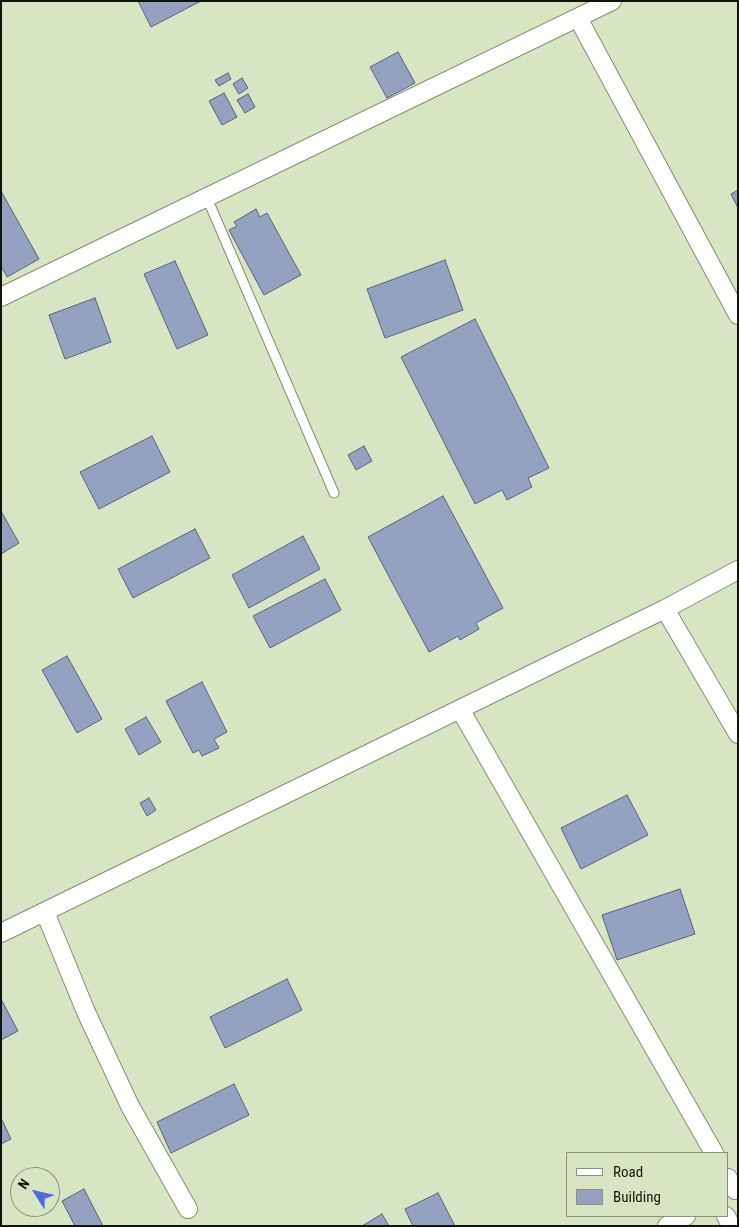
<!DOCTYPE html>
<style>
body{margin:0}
#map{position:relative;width:739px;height:1227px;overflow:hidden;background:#d8e5c2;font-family:"Roboto Condensed",sans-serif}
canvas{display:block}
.frame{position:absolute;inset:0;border:2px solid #101509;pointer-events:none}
.legend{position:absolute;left:566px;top:1152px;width:162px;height:65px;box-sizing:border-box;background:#d8e5c2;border:1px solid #889278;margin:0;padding:6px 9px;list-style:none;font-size:15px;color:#101509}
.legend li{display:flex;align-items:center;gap:10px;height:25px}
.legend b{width:25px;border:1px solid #889278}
.north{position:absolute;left:10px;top:1167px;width:50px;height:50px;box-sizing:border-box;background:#d8e5c2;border:1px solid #889278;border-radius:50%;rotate:305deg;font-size:14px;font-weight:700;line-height:20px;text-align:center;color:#101509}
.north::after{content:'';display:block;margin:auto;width:18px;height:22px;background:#4b6de1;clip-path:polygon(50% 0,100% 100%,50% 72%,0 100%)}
</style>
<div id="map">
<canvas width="739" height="1227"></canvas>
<div class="frame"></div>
<ul class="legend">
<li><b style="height:6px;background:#fff"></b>Road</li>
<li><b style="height:14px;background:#95a1c0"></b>Building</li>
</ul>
<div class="north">N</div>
</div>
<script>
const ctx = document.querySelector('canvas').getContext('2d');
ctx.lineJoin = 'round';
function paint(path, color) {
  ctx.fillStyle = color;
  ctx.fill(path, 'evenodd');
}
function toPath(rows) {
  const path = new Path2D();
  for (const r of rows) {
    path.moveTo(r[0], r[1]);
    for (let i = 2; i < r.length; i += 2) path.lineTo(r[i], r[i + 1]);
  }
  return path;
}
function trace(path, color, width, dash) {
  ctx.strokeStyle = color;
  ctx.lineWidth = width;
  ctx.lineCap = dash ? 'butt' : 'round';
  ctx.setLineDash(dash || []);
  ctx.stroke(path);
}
const building = toPath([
 [138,1,201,1,151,27,138,1],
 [398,52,415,83,387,98,370,67,398,52],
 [228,73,231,79,219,86,215,80,228,73],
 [242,78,248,88,239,94,233,84,242,78],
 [224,93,237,117,222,125,209,101,224,93],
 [248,94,255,107,245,113,237,100,248,94],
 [738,190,738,208,731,194,738,190],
 [1,191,39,259,7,277,1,266,1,191],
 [256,209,260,217,267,213,301,275,264,295,229,230,237,226,234,222,256,209],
 [445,260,463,310,385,338,367,289,445,260],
 [175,261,208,335,177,349,144,274,175,261],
 [95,298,111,342,65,359,49,315,95,298],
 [475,319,549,468,528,478,532,487,507,500,502,490,475,504,401,357,475,319],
 [152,436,170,472,99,509,80,472,152,436],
 [364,446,372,461,356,470,348,455,364,446],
 [443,496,503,608,476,623,479,629,460,640,458,636,429,652,368,537,443,496],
 [1,511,19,543,1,554,1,511],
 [195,529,210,558,133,598,118,569,195,529],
 [303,536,320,569,249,608,232,575,303,536],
 [325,579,341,610,270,648,253,616,325,579],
 [67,656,102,719,77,733,42,670,67,656],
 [202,682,227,732,214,739,219,748,202,756,199,750,193,753,166,701,202,682],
 [146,717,161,742,139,755,125,729,146,717],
 [627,795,648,835,581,869,561,828,627,795],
 [149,798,156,810,147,816,140,803,149,798],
 [680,889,695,934,617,960,602,915,680,889],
 [287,979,302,1010,225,1048,210,1017,287,979],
 [1,999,18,1031,1,1040,1,999],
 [234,1084,249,1115,171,1153,157,1122,234,1084],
 [1,1118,11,1139,1,1144,1,1118],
 [84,1189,103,1226,75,1226,62,1201,84,1189],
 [438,1193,455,1226,413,1226,405,1209,438,1193],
 [382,1214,389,1226,362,1226,382,1214]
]);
const service = toPath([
 [207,198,334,493]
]);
const minor = toPath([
 [578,18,738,315],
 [1,297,612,1],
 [665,609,738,734],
 [460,709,714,1153],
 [45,912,86,1012,130,1106,188,1209],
 [1,933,665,609,738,570],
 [728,1178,735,1190],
 [726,1216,731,1226],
 [667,1226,686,1216]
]);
paint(building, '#95a1c0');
trace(building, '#56627e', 1);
trace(service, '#838f6f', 11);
trace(minor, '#838f6f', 20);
trace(service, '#fff', 9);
trace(minor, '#fff', 18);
</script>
